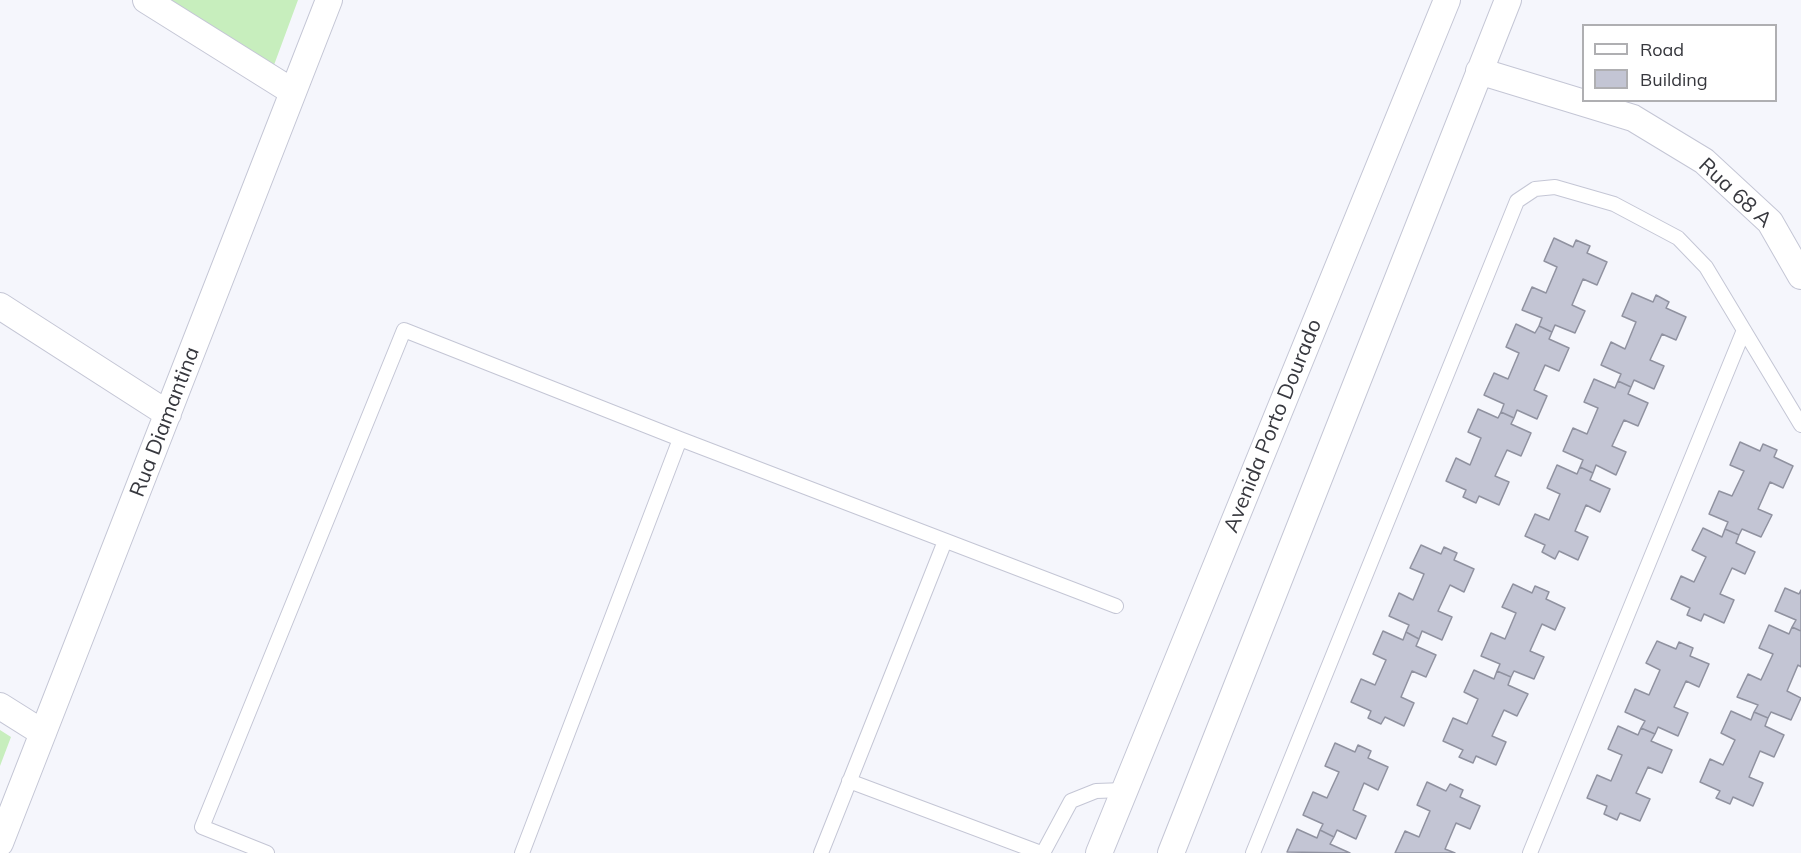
<!DOCTYPE html>
<style>
body{margin:0}
#map{position:relative;width:1801px;height:853px;overflow:hidden;background:#f5f6fc;font-family:Mulish,sans-serif}
canvas{display:block}
.legend{position:absolute;left:1582px;top:24px;width:195px;height:78px;box-sizing:border-box;background:#fff;border:2px solid #afafb2;margin:0;padding:8px 10px;list-style:none;font-size:18px;color:#37383e}
.legend li{display:flex;align-items:center;gap:12px;height:30px}
.legend b{width:30px;border:2px solid #afafb2}
</style>
<div id="map">
<canvas width="1801" height="853"></canvas>
<ul class="legend">
<li><b style="height:8px;background:#fff"></b>Road</li>
<li><b style="height:16px;background:#c3c5d4"></b>Building</li>
</ul>
</div>
<script>
const ctx = document.querySelector('canvas').getContext('2d');
ctx.lineJoin = 'round';
function paint(path, color) {
  ctx.fillStyle = color;
  ctx.fill(path, 'evenodd');
}
function toPath(rows) {
  const path = new Path2D();
  for (const r of rows) {
    path.moveTo(r[0], r[1]);
    for (let i = 2; i < r.length; i += 2) path.lineTo(r[i], r[i + 1]);
  }
  return path;
}
function trace(path, color, width, dash) {
  ctx.strokeStyle = color;
  ctx.lineWidth = width;
  ctx.lineCap = dash ? 'butt' : 'round';
  ctx.setLineDash(dash || []);
  ctx.stroke(path);
}
function drawText(font, color, halo, rows, align = 'center') {
  ctx.font = font + ' Mulish,sans-serif';
  ctx.lineWidth = 4.5;
  ctx.setLineDash([]);
  ctx.textBaseline = 'middle';
  ctx.strokeStyle = halo;
  ctx.fillStyle = color;
  for (const [text, x, y, turn = 0] of rows) {
    ctx.save();
    ctx.translate(x, y);
    ctx.rotate((+turn || 0) * Math.PI / 180);
    ctx.textAlign = isNaN(turn) ? turn : align;
    if (halo) ctx.strokeText(text, 0, 0);
    ctx.fillText(text, 0, 0);
    ctx.restore();
  }
}
const green = toPath([
 [168,0,298,0,274,65],
 [0,730,11,737,0,766]
]);
const building = toPath([
 [1554,238,1573,247,1576,240,1590,246,1587,253,1607,262,1597,285,1583,279,1572,305,1585,311,1575,333,1555,325,1552,332,1539,326,1542,318,1522,310,1532,287,1546,293,1557,267,1544,261,1554,238],
 [1632,293,1653,302,1656,295,1669,302,1666,308,1686,317,1676,340,1662,334,1650,360,1664,366,1654,389,1634,380,1631,387,1618,381,1621,374,1601,365,1611,342,1625,349,1636,322,1622,316,1632,293],
 [1516,324,1535,333,1539,326,1552,332,1549,339,1569,348,1559,371,1545,365,1534,390,1547,396,1537,419,1517,410,1514,418,1501,412,1504,404,1484,395,1494,373,1508,379,1519,353,1506,347,1516,324],
 [1594,379,1615,388,1618,381,1631,387,1628,394,1648,403,1638,426,1624,420,1612,446,1626,452,1616,475,1596,465,1593,473,1580,467,1583,460,1563,451,1573,428,1587,434,1598,408,1584,402,1594,379],
 [1478,409,1498,418,1501,412,1514,418,1511,424,1531,433,1521,456,1507,450,1495,476,1509,482,1499,505,1479,496,1476,503,1463,497,1466,490,1446,481,1456,458,1470,465,1481,438,1468,432,1478,409],
 [1740,442,1760,451,1763,444,1777,450,1774,457,1793,466,1783,488,1770,482,1758,509,1772,515,1761,537,1742,529,1739,535,1725,529,1728,522,1709,514,1719,491,1732,496,1744,471,1730,465,1740,442],
 [1557,465,1577,474,1580,467,1593,473,1590,480,1610,489,1600,512,1586,505,1575,531,1588,537,1578,560,1559,551,1555,559,1542,552,1545,545,1525,536,1535,514,1549,520,1560,494,1547,488,1557,465],
 [1703,528,1722,537,1725,529,1739,535,1736,543,1755,552,1745,574,1732,568,1720,594,1734,600,1724,623,1704,614,1701,621,1687,615,1690,608,1671,599,1681,576,1694,582,1706,557,1692,550,1703,528],
 [1421,545,1441,554,1444,547,1457,553,1454,560,1474,569,1464,592,1450,585,1438,611,1452,617,1442,640,1422,631,1419,639,1406,632,1409,625,1389,616,1399,593,1413,600,1424,574,1410,568,1421,545],
 [1513,584,1532,593,1535,586,1549,592,1546,599,1565,608,1555,630,1542,624,1530,651,1544,657,1534,679,1514,671,1511,677,1497,671,1500,664,1481,656,1491,633,1505,639,1516,613,1502,607,1513,584],
 [1785,588,1799,594,1801,590,1801,631,1792,627,1796,620,1775,611,1785,588],
 [1769,625,1789,634,1792,627,1801,631,1801,667,1798,665,1787,691,1801,698,1791,720,1771,712,1768,718,1754,712,1758,705,1737,697,1748,674,1761,680,1773,654,1759,648,1769,625],
 [1383,631,1403,640,1406,632,1419,639,1416,646,1436,655,1426,677,1412,671,1401,697,1414,703,1404,726,1385,717,1381,724,1368,718,1371,711,1351,702,1361,679,1375,685,1386,660,1373,654,1383,631],
 [1657,641,1676,649,1679,642,1693,648,1690,656,1709,664,1699,687,1686,681,1674,707,1688,713,1678,736,1658,727,1655,734,1641,728,1645,721,1625,712,1635,689,1649,695,1660,670,1646,663,1657,641],
 [1474,670,1494,679,1497,671,1511,677,1508,685,1528,694,1517,716,1504,710,1492,736,1506,742,1496,765,1476,756,1473,763,1459,757,1463,750,1443,741,1453,718,1467,724,1478,699,1464,692,1474,670],
 [1731,711,1751,720,1754,712,1768,718,1765,726,1784,735,1774,757,1760,751,1749,777,1763,783,1753,806,1733,797,1730,804,1716,798,1720,791,1700,782,1710,759,1723,765,1735,740,1721,733,1731,711],
 [1618,726,1638,735,1641,728,1655,734,1651,741,1672,750,1662,773,1648,767,1636,793,1650,799,1640,821,1620,813,1617,820,1604,814,1607,806,1587,798,1597,775,1611,781,1622,755,1608,749,1618,726],
 [1335,743,1355,752,1358,745,1371,751,1368,758,1388,767,1378,790,1364,783,1353,810,1366,816,1356,839,1337,830,1334,837,1320,830,1323,824,1303,815,1313,792,1327,798,1339,772,1325,766,1335,743],
 [1427,782,1446,791,1450,784,1463,790,1460,797,1480,806,1470,829,1456,823,1445,849,1455,853,1395,853,1405,831,1419,837,1430,811,1417,805,1427,782],
 [1297,829,1317,838,1320,830,1334,837,1330,844,1350,853,1287,852,1297,829]
]);
const service = toPath([
 [849,781,1041,853],
 [267,853,202,827,404,330,680,439,1116,606],
 [522,853,680,439],
 [821,853,945,541],
 [1043,853,1071,801,1096,791,1124,790],
 [1253,853,1517,201,1535,189,1555,187,1614,204,1678,238,1706,267,1801,425],
 [1530,853,1744,330]
]);
const minor = toPath([
 [146,0,293,92],
 [1479,71,1633,118,1704,161,1770,222,1801,276],
 [0,306,168,414],
 [0,706,43,733],
 [0,843,329,0],
 [1099,853,1447,0],
 [1171,853,1508,0]
]);
const streetNames = [
 ["Rua 68 A",1735,193,43],
 ["Rua Diamantina",165,422,-69],
 ["Avenida Porto Dourado",1273,426,-68]
];
paint(green, '#c7eebd');
paint(building, '#c3c5d4');
trace(building, '#9092a0', 1.5);
trace(service, '#c4c6d5', 16);
trace(minor, '#c4c6d5', 28);
trace(service, '#fff', 14);
trace(minor, '#fff', 26);
drawText('21px', '#37383e', '#fff', streetNames);
</script>
